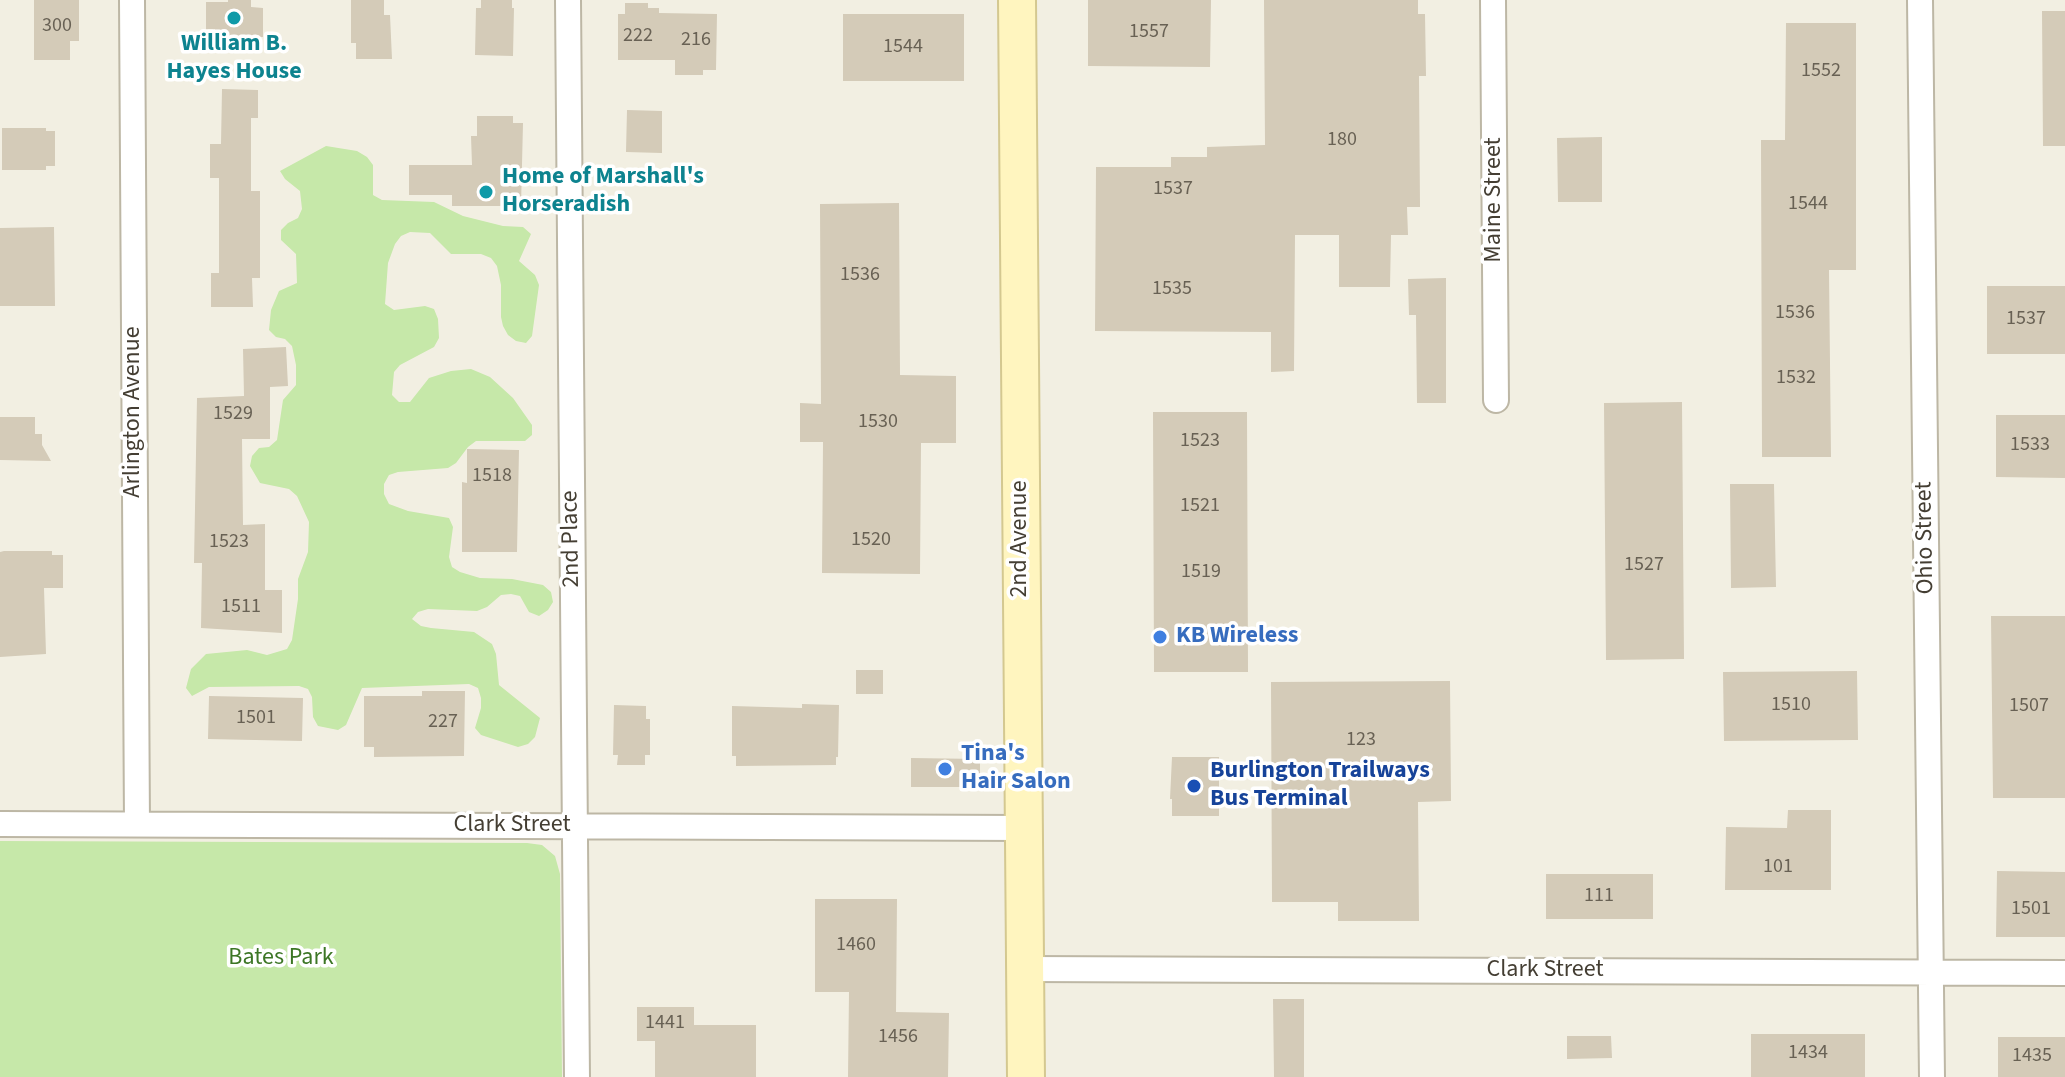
<!DOCTYPE html>
<style>
body{margin:0}
canvas{display:block;background:#f2efe2}
</style>
<canvas width="2065" height="1077"></canvas>
<script>
const ctx = document.querySelector('canvas').getContext('2d');
ctx.lineJoin = 'round';
function paint(path, color) {
  ctx.fillStyle = color;
  ctx.fill(path, 'evenodd');
}
function toPath(rows) {
  const path = new Path2D();
  for (const r of rows) {
    path.moveTo(r[0], r[1]);
    for (let i = 2; i < r.length; i += 2) path.lineTo(r[i], r[i + 1]);
  }
  return path;
}
function trace(path, color, width, dash) {
  ctx.strokeStyle = color;
  ctx.lineWidth = width;
  ctx.lineCap = dash ? 'butt' : 'round';
  ctx.setLineDash(dash || []);
  ctx.stroke(path);
}
function drawText(font, color, halo, rows, align = 'center') {
  ctx.font = font + ' "Source Sans 3",sans-serif';
  ctx.lineWidth = 7;
  ctx.setLineDash([]);
  ctx.textBaseline = 'middle';
  ctx.strokeStyle = halo;
  ctx.fillStyle = color;
  for (const [text, x, y, turn = 0] of rows) {
    ctx.save();
    ctx.translate(x, y);
    ctx.rotate((+turn || 0) * Math.PI / 180);
    ctx.textAlign = isNaN(turn) ? turn : align;
    if (halo) ctx.strokeText(text, 0, 0);
    ctx.fillText(text, 0, 0);
    ctx.restore();
  }
}
const green = toPath([
 [326,146,357,151,367,157,373,165,373,195,382,200,434,202,463,216,503,226,523,227,531,234,519,261,535,275,539,285,532,336,526,343,516,341,508,335,503,326,501,317,501,285,497,266,491,258,481,254,451,254,430,233,410,232,401,236,395,244,388,263,385,304,394,310,425,306,434,309,438,319,439,338,434,347,400,365,394,372,392,395,399,402,410,402,429,378,451,371,471,369,490,377,513,398,532,425,532,435,525,441,476,441,468,447,456,463,448,468,398,472,389,475,384,484,384,494,389,504,408,511,449,518,453,527,449,557,452,567,460,572,480,578,512,579,543,585,551,592,553,602,548,610,539,616,529,612,520,596,511,594,501,595,487,607,477,611,428,609,418,612,412,619,421,626,431,628,474,632,492,644,496,654,499,685,540,718,535,737,528,744,518,747,481,735,475,728,481,708,481,698,478,688,469,684,362,688,346,725,338,730,318,726,313,717,312,697,308,689,299,686,209,687,192,696,186,688,191,669,206,654,247,650,267,655,287,649,292,640,298,599,298,579,308,552,309,522,297,496,289,489,260,483,250,466,252,456,259,448,269,447,277,440,283,400,296,385,296,365,292,346,285,339,276,337,269,330,271,310,279,291,297,283,296,254,281,240,281,230,288,223,298,218,302,209,300,191,285,179,280,171],
 [0,841,527,843,542,845,555,856,560,874,562,1077,0,1077]
]);
const building = toPath([
 [34,0,79,0,79,41,70,41,70,60,34,60],
 [228,0,251,0,251,7,263,8,263,37,242,37,242,43,215,42,215,29,206,29,206,2,228,2],
 [351,0,384,0,384,15,390,15,392,59,356,59,356,43,351,43],
 [481,0,512,0,512,8,514,8,513,56,475,55,476,8,481,8],
 [1088,0,1211,0,1210,67,1088,66],
 [1264,0,1418,0,1418,14,1425,14,1426,76,1419,76,1420,207,1407,207,1408,235,1391,235,1390,287,1339,287,1339,235,1295,235,1294,371,1271,372,1271,332,1095,331,1096,167,1171,167,1171,157,1207,157,1207,147,1265,145],
 [625,3,648,3,648,8,659,8,659,13,717,14,716,70,703,70,703,75,675,75,675,60,618,60,618,14,625,14],
 [2042,11,2065,11,2065,146,2043,146],
 [843,14,964,14,964,81,843,81],
 [1786,23,1856,23,1856,270,1829,270,1831,457,1762,457,1761,140,1785,140],
 [222,89,258,90,258,118,251,118,251,191,260,191,260,278,252,278,253,307,211,307,211,273,219,273,219,178,210,178,210,144,221,144],
 [627,110,662,111,662,153,626,152],
 [477,116,513,116,513,123,523,123,521,206,452,206,452,195,409,195,409,165,472,165,471,136,477,136],
 [2,128,46,128,46,131,55,131,55,166,46,166,46,170,2,170],
 [1602,137,1602,202,1558,202,1557,138],
 [899,203,900,375,956,376,956,443,921,443,920,574,822,573,823,442,800,442,800,403,821,404,820,204],
 [54,227,55,306,0,306,0,228],
 [1446,278,1446,403,1417,403,1416,315,1409,315,1408,279],
 [1987,286,2065,286,2065,354,1987,354],
 [286,347,288,386,270,387,270,439,242,439,243,525,265,524,265,590,282,590,282,633,201,628,202,563,194,563,197,398,244,396,243,349],
 [1682,402,1684,659,1606,660,1604,403],
 [1153,412,1247,412,1248,672,1154,672],
 [1996,415,2065,415,2065,478,1996,477],
 [0,417,35,417,35,434,42,434,42,445,51,461,0,460],
 [467,449,519,450,517,552,462,552,462,482,467,483],
 [1730,484,1774,484,1776,587,1731,588],
 [4,551,52,551,52,555,63,555,63,588,44,588,46,654,0,657,0,552],
 [1991,616,2065,616,2065,798,1993,798],
 [856,670,883,670,883,694,856,694],
 [1857,671,1858,740,1724,741,1723,672],
 [1450,681,1451,801,1418,802,1419,921,1338,921,1338,902,1272,902,1271,682],
 [422,691,465,691,464,756,374,757,374,747,364,747,364,696,422,696],
 [209,696,303,698,302,741,208,739],
 [802,704,839,705,838,757,836,757,836,765,736,766,736,756,732,756,732,706,802,708],
 [614,705,646,706,646,719,650,719,650,755,645,755,645,765,617,765,618,755,613,755],
 [1172,757,1219,757,1219,816,1172,816,1172,799,1170,799],
 [911,758,980,759,980,779,970,787,911,787],
 [1788,810,1831,810,1831,890,1725,890,1726,827,1787,828],
 [1997,871,2065,872,2065,937,1996,937],
 [1546,874,1653,874,1653,919,1546,919],
 [815,899,897,899,896,1012,949,1013,948,1077,848,1077,849,992,815,992],
 [1273,999,1304,999,1304,1077,1274,1077],
 [637,1007,694,1007,694,1025,756,1025,756,1077,655,1077,655,1041,637,1041],
 [1751,1034,1865,1034,1865,1077,1751,1077],
 [1567,1036,1611,1036,1612,1058,1567,1059],
 [1998,1037,2065,1037,2065,1077,1998,1077]
]);
const street = toPath([
 [132,0,137,824],
 [568,0,577,1077],
 [1493,0,1496,400],
 [1920,0,1932,1077],
 [0,824,1024,828],
 [1025,969,2065,973]
]);
const secondary = toPath([
 [1017,0,1026,1077]
]);
const markers = [
 [234,18,8,"#0f9aa8"],
 [486,192,8,"#0f9aa8"],
 [1160,637,8,"#3f7fe0"],
 [945,769,8,"#3f7fe0"],
 [1194,786,8,"#1a4fb4"]
];
const numberNames = [
 ["300",57,27],
 ["1557",1149,33],
 ["222",638,37],
 ["216",696,41],
 ["1544",903,48],
 ["1552",1821,72],
 ["180",1342,141],
 ["1537",1173,190],
 ["1544",1808,205],
 ["1536",860,276],
 ["1535",1172,290],
 ["1536",1795,314],
 ["1537",2026,320],
 ["1532",1796,379],
 ["1529",233,415],
 ["1530",878,423],
 ["1523",1200,442],
 ["1533",2030,446],
 ["1518",492,477],
 ["1521",1200,507],
 ["1520",871,541],
 ["1523",229,543],
 ["1527",1644,566],
 ["1519",1201,573],
 ["1511",241,608],
 ["1510",1791,706],
 ["1507",2029,707],
 ["1501",256,719],
 ["227",443,723],
 ["123",1361,741],
 ["101",1778,868],
 ["111",1599,897],
 ["1501",2031,910],
 ["1460",856,946],
 ["1441",665,1024],
 ["1456",898,1038],
 ["1434",1808,1054],
 ["1435",2032,1057]
];
const cultureNames = [
 ["William B.",234,45],
 ["Hayes House",234,73],
 ["Home of Marshall's",502,178,"left"],
 ["Horseradish",502,206,"left"]
];
const streetNames = [
 ["Maine Street",1495,200,-90],
 ["Arlington Avenue",134,412,-90],
 ["Ohio Street",1926,538,-91],
 ["2nd Place",572,539,-91],
 ["2nd Avenue",1021,539,-90],
 ["Clark Street",512,826],
 ["Clark Street",1545,971]
];
const shopNames = [
 ["KB Wireless",1176,637],
 ["Tina's",961,755],
 ["Hair Salon",961,783]
];
const transitNames = [
 ["Burlington Trailways",1210,772],
 ["Bus Terminal",1210,800]
];
const parkNames = [
 ["Bates Park",281,959]
];
paint(green, '#c6e8a9');
paint(building, '#d4cbb8');
trace(street, '#bdb7a5', 28);
trace(secondary, '#d4c890', 40);
trace(street, '#fff', 24);
trace(secondary, '#fff5bf', 36);
for (const [x, y, r, color] of markers) {
  const dot = new Path2D();
  dot.arc(x, y, r, 0, 2 * Math.PI);
  ctx.fillStyle = color;
  ctx.fill(dot);
  trace(dot, '#fff', 3);
}
drawText('20px', '#686154', null, numberNames);
drawText('bold 24px', '#0d838f', '#fff', cultureNames);
drawText('24px', '#443e33', '#fff', streetNames);
drawText('bold 24px', '#366cbe', '#fff', shopNames, 'left');
drawText('bold 24px', '#164399', '#fff', transitNames, 'left');
drawText('24px', '#3c7625', '#fff', parkNames);
</script>
